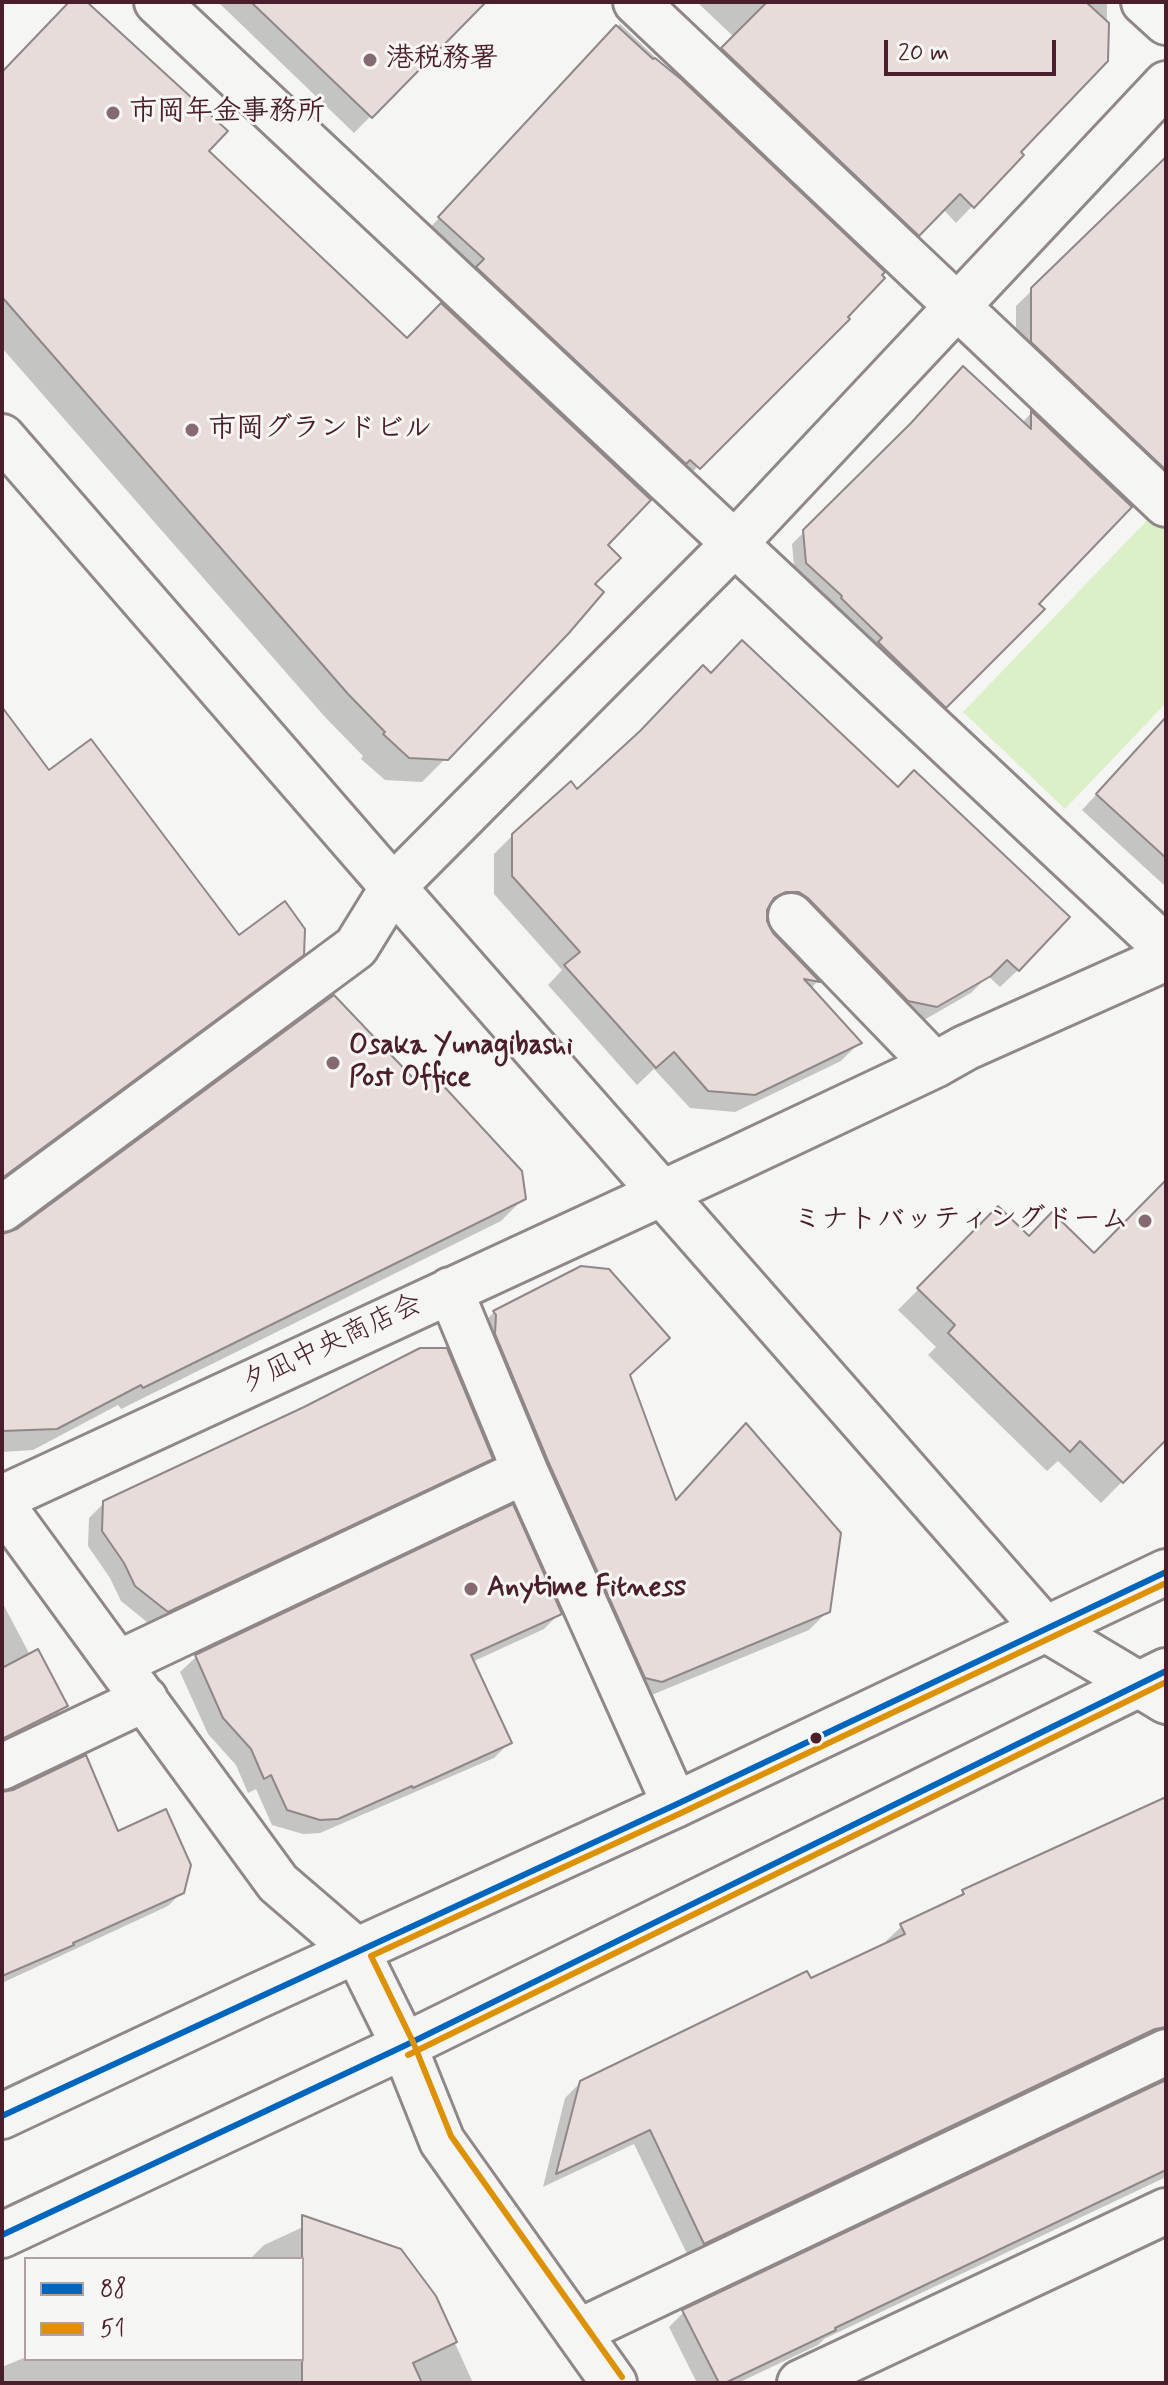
<!DOCTYPE html>
<meta charset="utf-8">
<style>
body{margin:0}
#map{position:relative;width:1168px;height:2385px;overflow:hidden;background:#f5f5f3;font-family:Mynerve,sans-serif}
canvas{display:block}
.frame{position:absolute;inset:0;border:4px solid #4a1f2b;pointer-events:none}
.legend{position:absolute;left:24px;top:2257px;width:280px;height:104px;box-sizing:border-box;background:#f6f6f2;border:2px solid #b1a0a2;margin:0;padding:10px 14px;list-style:none;font-size:24px;color:#4a1f2b}
.legend li{display:flex;align-items:center;gap:16px;height:40px}
.legend b{width:40px;border:2px solid #b1a0a2}
.scale{position:absolute;left:884px;top:40px;width:172px;height:36px;box-sizing:border-box;border:4px solid #4a1f2b;border-top:0;padding-left:10px;font-size:24px;line-height:28px;white-space:nowrap;color:#4a1f2b;-webkit-text-stroke:6px #f6f6f2;paint-order:stroke}
</style>
<div id="map">
<canvas width="1168" height="2385"></canvas>
<div class="frame"></div>
<ul class="legend">
<li><b style="height:10px;background:#0065bd"></b>88</li>
<li><b style="height:10px;background:#dd9206"></b>51</li>
</ul>
<div class="scale">20 m</div>
</div>
<script>
const ctx = document.querySelector('canvas').getContext('2d');
ctx.lineJoin = 'round';
function paint(path, color) {
  ctx.fillStyle = color;
  ctx.fill(path, 'evenodd');
}
function toPath(rows) {
  const path = new Path2D();
  for (const r of rows) {
    path.moveTo(r[0], r[1]);
    for (let i = 2; i < r.length; i += 2) path.lineTo(r[i], r[i + 1]);
  }
  return path;
}
function trace(path, color, width, dash) {
  ctx.strokeStyle = color;
  ctx.lineWidth = width;
  ctx.lineCap = dash ? 'butt' : 'round';
  ctx.setLineDash(dash || []);
  ctx.stroke(path);
}
function drawText(font, color, halo, rows, align = 'center') {
  ctx.font = font + ' Mynerve,"Klee One",sans-serif';
  ctx.lineWidth = 6;
  ctx.setLineDash([]);
  ctx.textBaseline = 'middle';
  ctx.strokeStyle = halo;
  ctx.fillStyle = color;
  for (const [text, x, y, turn = 0] of rows) {
    ctx.save();
    ctx.translate(x, y);
    ctx.rotate((+turn || 0) * Math.PI / 180);
    ctx.textAlign = isNaN(turn) ? turn : align;
    if (halo) ctx.strokeText(text, 0, 0);
    ctx.fillText(text, 0, 0);
    ctx.restore();
  }
}
const green = toPath([
 [1152,515,1166,528,1166,703,1065,809,963,712]
]);
const shadow = toPath([
 [71,2,84,2,206,151,605,545,592,584,446,758,422,782,385,780,361,759,363,756,325,717,2,348,2,74],
 [218,2,483,2,354,133],
 [697,2,1107,2,1106,61,1018,152,1021,155,956,223,943,209,902,251,706,66,734,37],
 [620,24,882,272,683,482,425,233],
 [1166,159,1166,477,1016,357,1016,306],
 [1031,413,1036,604,1042,610,933,718,795,576,792,544,901,436,1022,423],
 [703,668,1018,970,1000,987,988,976,971,993,917,1024,778,909,765,909,765,923,771,935,817,982,810,989,859,1043,841,1061,735,1112,690,1108,654,1069,637,1085,548,985,562,970,494,894,494,854,513,835,577,791,634,739],
 [2,710,48,773,238,938,302,954,279,976,2,1181],
 [1166,726,1166,886,1165,886,1082,810,1148,739],
 [1166,1182,1166,1437,1101,1503,1058,1461,1047,1471,928,1355,936,1347,898,1310,998,1209,1029,1238,1094,1255],
 [524,1198,501,1221,121,1409,118,1405,33,1450,2,1452,2,1236],
 [582,1268,628,1375,675,1503,828,1611,809,1630,642,1699,476,1331,494,1312],
 [490,1458,476,1473,152,1626,121,1601,110,1578,88,1546,89,1518,104,1503],
 [512,1507,559,1614,544,1629,472,1662,509,1743,494,1758,320,1833,303,1834,272,1825,256,1789,248,1793,236,1765,208,1734,180,1672,196,1657],
 [2,1602,30,1655,65,1706,51,1720,2,1745],
 [2,1793,117,1833,182,1892,168,1906,2,1983],
 [1166,1799,1166,2047,689,2258,634,2144,543,2187,565,2098,581,2082,888,1944,886,1941,902,1926,954,1901,963,1892],
 [1166,2082,1166,2177,824,2339,818,2345,738,2383,697,2383,669,2327,684,2312],
 [314,2222,434,2297,473,2383,2,2383,2,2367,26,2357,26,2359,302,2359,302,2259,250,2259,264,2245]
]);
const building = toPath([
 [69,2,87,2,228,131,209,151,407,338,441,303,651,500,608,545,621,558,595,584,604,592,569,633,448,760,409,758,383,734,385,732,348,694,2,297,2,72,69,2],
 [251,2,486,2,372,118,251,2],
 [767,2,1086,2,1109,23,1108,61,1021,152,1024,155,974,208,960,194,919,236,721,48,767,2],
 [616,25,653,59,655,58,682,80,885,272,882,275,885,278,848,317,850,319,700,469,690,460,686,464,476,267,484,259,438,217,616,25],
 [1166,157,1166,470,1031,342,1031,288,1166,157],
 [963,366,1031,429,1031,411,1132,507,1039,604,1045,609,946,708,878,642,882,638,841,598,842,596,806,563,803,530,911,423,963,366],
 [742,640,898,787,914,770,1070,917,1019,971,1007,960,991,976,937,1007,908,1001,808,898,799,892,786,892,774,898,767,910,767,921,773,933,820,982,804,979,862,1043,755,1095,708,1091,674,1052,656,1068,564,965,580,952,512,876,512,834,571,781,577,789,640,731,703,665,711,673,742,640],
 [2,707,49,770,91,739,239,935,285,901,305,929,304,955,2,1178,2,707],
 [1166,717,1166,858,1096,794,1166,717],
 [334,995,414,1079,427,1068,522,1171,526,1199,143,1388,141,1385,57,1429,2,1431,2,1234,17,1229,334,995],
 [1166,1180,1166,1440,1123,1483,1080,1441,1070,1452,948,1333,955,1325,917,1288,998,1206,1029,1236,1052,1212,1094,1253,1166,1180],
 [581,1266,609,1269,670,1338,630,1375,676,1500,746,1423,841,1533,830,1612,662,1682,645,1678,548,1461,495,1334,496,1315,493,1311,581,1266],
 [420,1348,447,1348,493,1459,168,1612,135,1586,124,1563,102,1531,103,1501,304,1407,420,1348],
 [513,1504,562,1614,471,1655,512,1743,413,1788,412,1786,338,1819,320,1820,287,1810,271,1775,264,1779,251,1749,223,1718,195,1655,513,1504],
 [38,1649,68,1706,2,1739,2,1668,38,1649],
 [86,1755,118,1831,166,1809,191,1865,184,1893,73,1943,74,1945,2,1976,2,1792,13,1790,86,1755],
 [1166,1797,1166,2027,1155,2029,704,2244,650,2130,556,2174,580,2081,807,1971,811,1978,905,1934,900,1924,964,1894,962,1890,1166,1797],
 [1166,2080,1166,2170,835,2328,836,2330,725,2383,719,2383,682,2310,1166,2080],
 [302,2215,401,2249,436,2296,457,2342,413,2363,422,2383,302,2383,302,2215]
]);
const minor = toPath([
 [157,2,1166,948],
 [636,2,1166,504],
 [1144,2,1166,22],
 [791,916,935,1065],
 [2,1209,356,947,393,887,734,544,1166,84],
 [450,1290,525,1471,675,1805],
 [2,1498,736,1159,935,1065,965,1048,1166,958],
 [2,1505,278,1883,357,1951],
 [119,1663,525,1471],
 [1138,1684,1166,1701],
 [2,1767,145,1699],
 [578,2332,1166,2052],
 [800,2383,1166,2211]
]);
const tertiary = toPath([
 [2,437,393,887,1044,1628,1138,1684],
 [357,1951,404,2046,442,2141,614,2383]
]);
const trunk = toPath([
 [2,2116,255,1997,675,1805,1166,1572],
 [2,2235,404,2046,1166,1671]
]);
const bus1 = toPath([
 [2,2116,675,1805,1166,1572],
 [2,2235,404,2046,1166,1671]
]);
const bus2 = toPath([
 [408,2055,1166,1682],
 [622,2377,451,2136,413,2042,371,1956,679,1814,1166,1583]
]);
const markers = [
 [370,60,8,"#866a71"],
 [113,113,8,"#866a71"],
 [192,430,8,"#866a71"],
 [333,1063,8,"#866a71"],
 [1145,1221,8,"#866a71"],
 [471,1589,8,"#866a71"],
 [816,1738,7,"#4a1f2b"]
];
const poiNames = [
 ["港税務署",386,60],
 ["市岡年金事務所",129,113],
 ["市岡グランドビル",208,430],
 ["Osaka Yunagibashi",349,1047],
 ["Post Office",349,1079],
 ["ミナトバッティングドーム",1129,1221,"right"],
 ["Anytime Fitness",487,1589]
];
const streetNames = [
 ["夕凪中央商店会",332,1345,-25]
];
paint(green, '#dcf0c8');
paint(shadow, '#0003');
paint(building, '#e8dcdb');
trace(building, '#8f8788', 2);
trace(minor, '#8f8788', 50);
trace(tertiary, '#8f8788', 50);
trace(trunk, '#8f8788', 50);
trace(minor, '#f5f5f3', 44);
trace(tertiary, '#f5f5f3', 44);
trace(trunk, '#f5f5f3', 44);
trace(bus1, '#0065bd', 6);
trace(bus2, '#dd9206', 6);
for (const [x, y, r, color] of markers) {
  const dot = new Path2D();
  dot.arc(x, y, r, 0, 2 * Math.PI);
  ctx.fillStyle = color;
  ctx.fill(dot);
  trace(dot, '#f6f6f2', 3);
}
drawText('bold 28px', '#4a1f2b', '#f6f6f2', poiNames, 'left');
drawText('28px', '#4a1f2b', '#f6f6f2', streetNames);
</script>
